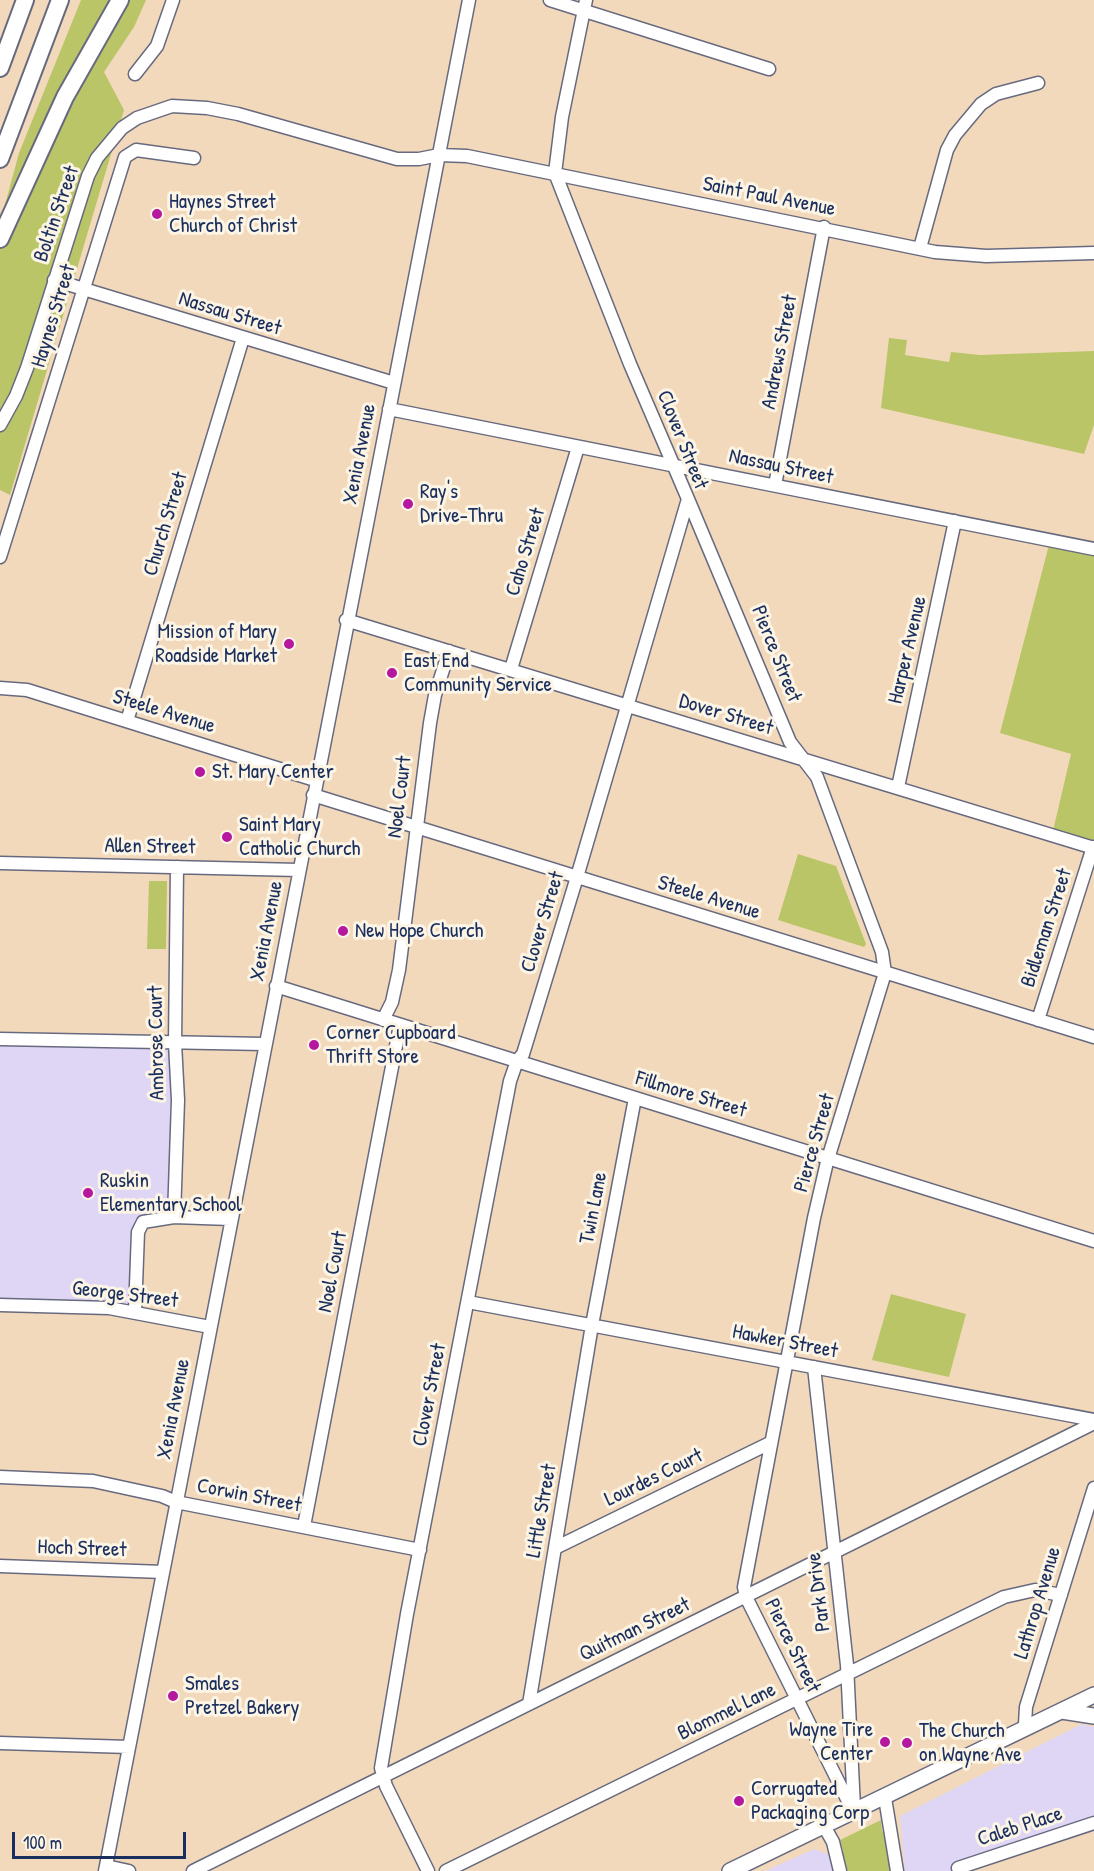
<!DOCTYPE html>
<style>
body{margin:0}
#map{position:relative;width:1094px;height:1871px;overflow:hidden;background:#f3d9bb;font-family:"Patrick Hand",sans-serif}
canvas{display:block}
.scale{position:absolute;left:12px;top:1832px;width:174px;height:27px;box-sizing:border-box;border:3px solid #1b2f5e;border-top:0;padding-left:8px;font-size:18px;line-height:21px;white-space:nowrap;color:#1b2f5e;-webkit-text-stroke:4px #fcf5e5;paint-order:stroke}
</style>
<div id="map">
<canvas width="1094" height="1871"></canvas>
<div class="scale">100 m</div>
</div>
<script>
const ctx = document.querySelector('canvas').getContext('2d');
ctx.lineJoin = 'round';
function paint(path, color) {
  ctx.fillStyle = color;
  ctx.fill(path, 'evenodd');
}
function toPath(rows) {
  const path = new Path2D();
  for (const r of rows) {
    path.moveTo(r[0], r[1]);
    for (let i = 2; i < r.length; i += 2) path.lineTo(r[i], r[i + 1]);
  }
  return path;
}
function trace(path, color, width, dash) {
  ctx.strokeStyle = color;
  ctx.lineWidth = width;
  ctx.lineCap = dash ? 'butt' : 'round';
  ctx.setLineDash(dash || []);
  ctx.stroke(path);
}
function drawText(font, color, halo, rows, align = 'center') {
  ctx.font = font + ' "Patrick Hand",sans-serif';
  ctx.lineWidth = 6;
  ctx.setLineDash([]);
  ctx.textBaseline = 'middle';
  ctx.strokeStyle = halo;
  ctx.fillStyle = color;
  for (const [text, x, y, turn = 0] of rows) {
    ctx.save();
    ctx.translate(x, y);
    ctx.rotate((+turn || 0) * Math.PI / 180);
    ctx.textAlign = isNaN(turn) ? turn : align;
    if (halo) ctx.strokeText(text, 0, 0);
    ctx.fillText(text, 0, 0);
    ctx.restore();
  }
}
const built = toPath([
 [0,1039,175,1043,174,1217,143,1222,135,1312,0,1305],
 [1082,1724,1094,1727,1094,1831,963,1871,905,1871,900,1816],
 [814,1849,830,1855,832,1871,765,1871]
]);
const green = toPath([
 [81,0,146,0,134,27,104,72,124,110,10,495,0,490,0,223,19,153],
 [889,338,907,340,905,355,949,362,951,352,980,355,1094,351,1094,425,1084,454,881,408],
 [1050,541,1094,549,1094,848,1052,835,1071,754,1000,733],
 [798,854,836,866,866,944,864,947,778,920],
 [149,881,167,881,166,949,147,949],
 [891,1294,966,1314,949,1377,872,1360],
 [881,1820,882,1831,890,1835,897,1871,840,1871,837,1854,843,1851,840,1840]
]);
const minor = toPath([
 [550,0,769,69],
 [135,74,157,46,173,0],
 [920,248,947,150,955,135,981,104,996,94,1038,83],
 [54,280,394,383],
 [389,409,1094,549],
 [0,425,16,396,27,368,88,176,97,158,122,128,137,118,172,106,207,108,238,114,397,159,419,159,439,155,467,156,935,252,986,256,1094,253],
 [775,485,824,227],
 [688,499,790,742,817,777,882,952,885,973,827,1162,814,1218,744,1587,746,1597,854,1813],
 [0,557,125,157,136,150,194,158],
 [346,620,1094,848],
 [511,669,578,447],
 [0,688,27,690,315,780],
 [127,721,243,338],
 [898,787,955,521],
 [313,795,1094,1037],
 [0,863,299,870],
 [276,986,1094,1241],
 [383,1020,392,1002,399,970,430,723,435,695,449,651],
 [1038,1020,1093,847],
 [0,1039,264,1044],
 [174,1217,178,1100,175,1043,177,867],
 [468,1302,1094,1420],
 [0,1305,109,1308,210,1327],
 [135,1312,138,1232,143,1222,174,1217,230,1219],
 [814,1367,847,1665,854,1808],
 [0,1477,93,1481,162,1496,176,1502,420,1550],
 [304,1526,400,1025],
 [555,1548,770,1443],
 [0,1566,163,1572],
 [529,1704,592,1325,635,1098],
 [1031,1726,1025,1724,1026,1707,1094,1488],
 [0,1743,129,1747],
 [885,1798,897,1871],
 [824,1826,833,1842,840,1871],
 [106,1866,129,1871],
 [958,1868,1094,1823],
 [105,1871,469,0],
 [193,1871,1094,1423],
 [428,1871,386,1786,381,1768,407,1614,510,1081,517,1061,523,1054,577,877,688,499,630,364,555,173,562,117,586,0],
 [446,1871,1004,1597,1035,1590,1061,1595]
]);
const major = toPath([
 [1062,1711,1094,1716],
 [730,1871,1094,1695]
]);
const highway = toPath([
 [0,68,25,0],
 [0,159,60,0],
 [0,239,65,97,120,0]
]);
const markers = [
 [157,214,6,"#b5179e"],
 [408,504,6,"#b5179e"],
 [289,644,6,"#b5179e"],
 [392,673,6,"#b5179e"],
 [200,772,6,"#b5179e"],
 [227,837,6,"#b5179e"],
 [343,931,6,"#b5179e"],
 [314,1045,6,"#b5179e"],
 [88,1193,6,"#b5179e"],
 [173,1696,6,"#b5179e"],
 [885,1742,6,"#b5179e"],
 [907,1743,6,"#b5179e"],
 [739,1801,6,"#b5179e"]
];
const streetNames = [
 ["Saint Paul Avenue",769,197,11],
 ["Boltin Street",57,214,-71],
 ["Nassau Street",230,314,17],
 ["Haynes Street",54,316,-73],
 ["Andrews Street",780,352,-79],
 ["Clover Street",682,440,68],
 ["Xenia Avenue",360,454,-79],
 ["Nassau Street",781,467,12],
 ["Church Street",166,524,-73],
 ["Caho Street",526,552,-73],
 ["Harper Avenue",908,650,-77],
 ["Pierce Street",776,654,68],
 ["Steele Avenue",164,712,17],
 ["Dover Street",726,715,17],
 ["Noel Court",400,797,-83],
 ["Allen Street",150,847,1],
 ["Steele Avenue",709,898,17],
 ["Clover Street",543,922,-73],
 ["Bidleman Street",1047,928,-72],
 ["Xenia Avenue",267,931,-79],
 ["Ambrose Court",157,1043,-91],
 ["Fillmore Street",691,1095,17],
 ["Pierce Street",815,1143,-74],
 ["Twin Lane",594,1208,-79],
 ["Noel Court",333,1272,-79],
 ["George Street",125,1295,7],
 ["Hawker Street",785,1342,11],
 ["Clover Street",430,1395,-79],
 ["Xenia Avenue",174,1409,-79],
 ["Lourdes Court",654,1478,-26],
 ["Corwin Street",249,1496,11],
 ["Little Street",542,1511,-80],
 ["Hoch Street",82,1549,2],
 ["Park Drive",819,1592,-97],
 ["Lathrop Avenue",1038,1603,-73],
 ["Quitman Street",635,1630,-26],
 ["Pierce Street",792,1646,64],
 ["Blommel Lane",727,1712,-26],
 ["Caleb Place",1020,1827,-18]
];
const poiNames = [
 ["Haynes Street",169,202],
 ["Church of Christ",169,226],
 ["Ray's",420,492],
 ["Drive-Thru",420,516],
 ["Mission of Mary",277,632,"right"],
 ["Roadside Market",277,656,"right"],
 ["East End",404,661],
 ["Community Service",404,685],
 ["St. Mary Center",212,772],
 ["Saint Mary",239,825],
 ["Catholic Church",239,849],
 ["New Hope Church",355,931],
 ["Corner Cupboard",326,1033],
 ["Thrift Store",326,1057],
 ["Ruskin",100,1181],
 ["Elementary School",100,1205],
 ["Smales",185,1684],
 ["Pretzel Bakery",185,1708],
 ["Wayne Tire",873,1730,"right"],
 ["Center",873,1754,"right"],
 ["The Church",919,1731],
 ["on Wayne Ave",919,1755],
 ["Corrugated",751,1789],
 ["Packaging Corp",751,1813]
];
paint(built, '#dfd5f5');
paint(green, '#b9c567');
trace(minor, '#676a7f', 15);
trace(major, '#676a7f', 18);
trace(highway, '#676a7f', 20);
trace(minor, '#fff', 12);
trace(major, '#fff', 15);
trace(highway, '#fff', 16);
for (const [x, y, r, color] of markers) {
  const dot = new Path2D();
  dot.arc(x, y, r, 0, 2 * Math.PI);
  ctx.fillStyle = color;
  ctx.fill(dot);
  trace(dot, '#fcf5e5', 2);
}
drawText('21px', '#1b2f5e', '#fcf5e5', streetNames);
drawText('21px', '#1b2f5e', '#fcf5e5', poiNames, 'left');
</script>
